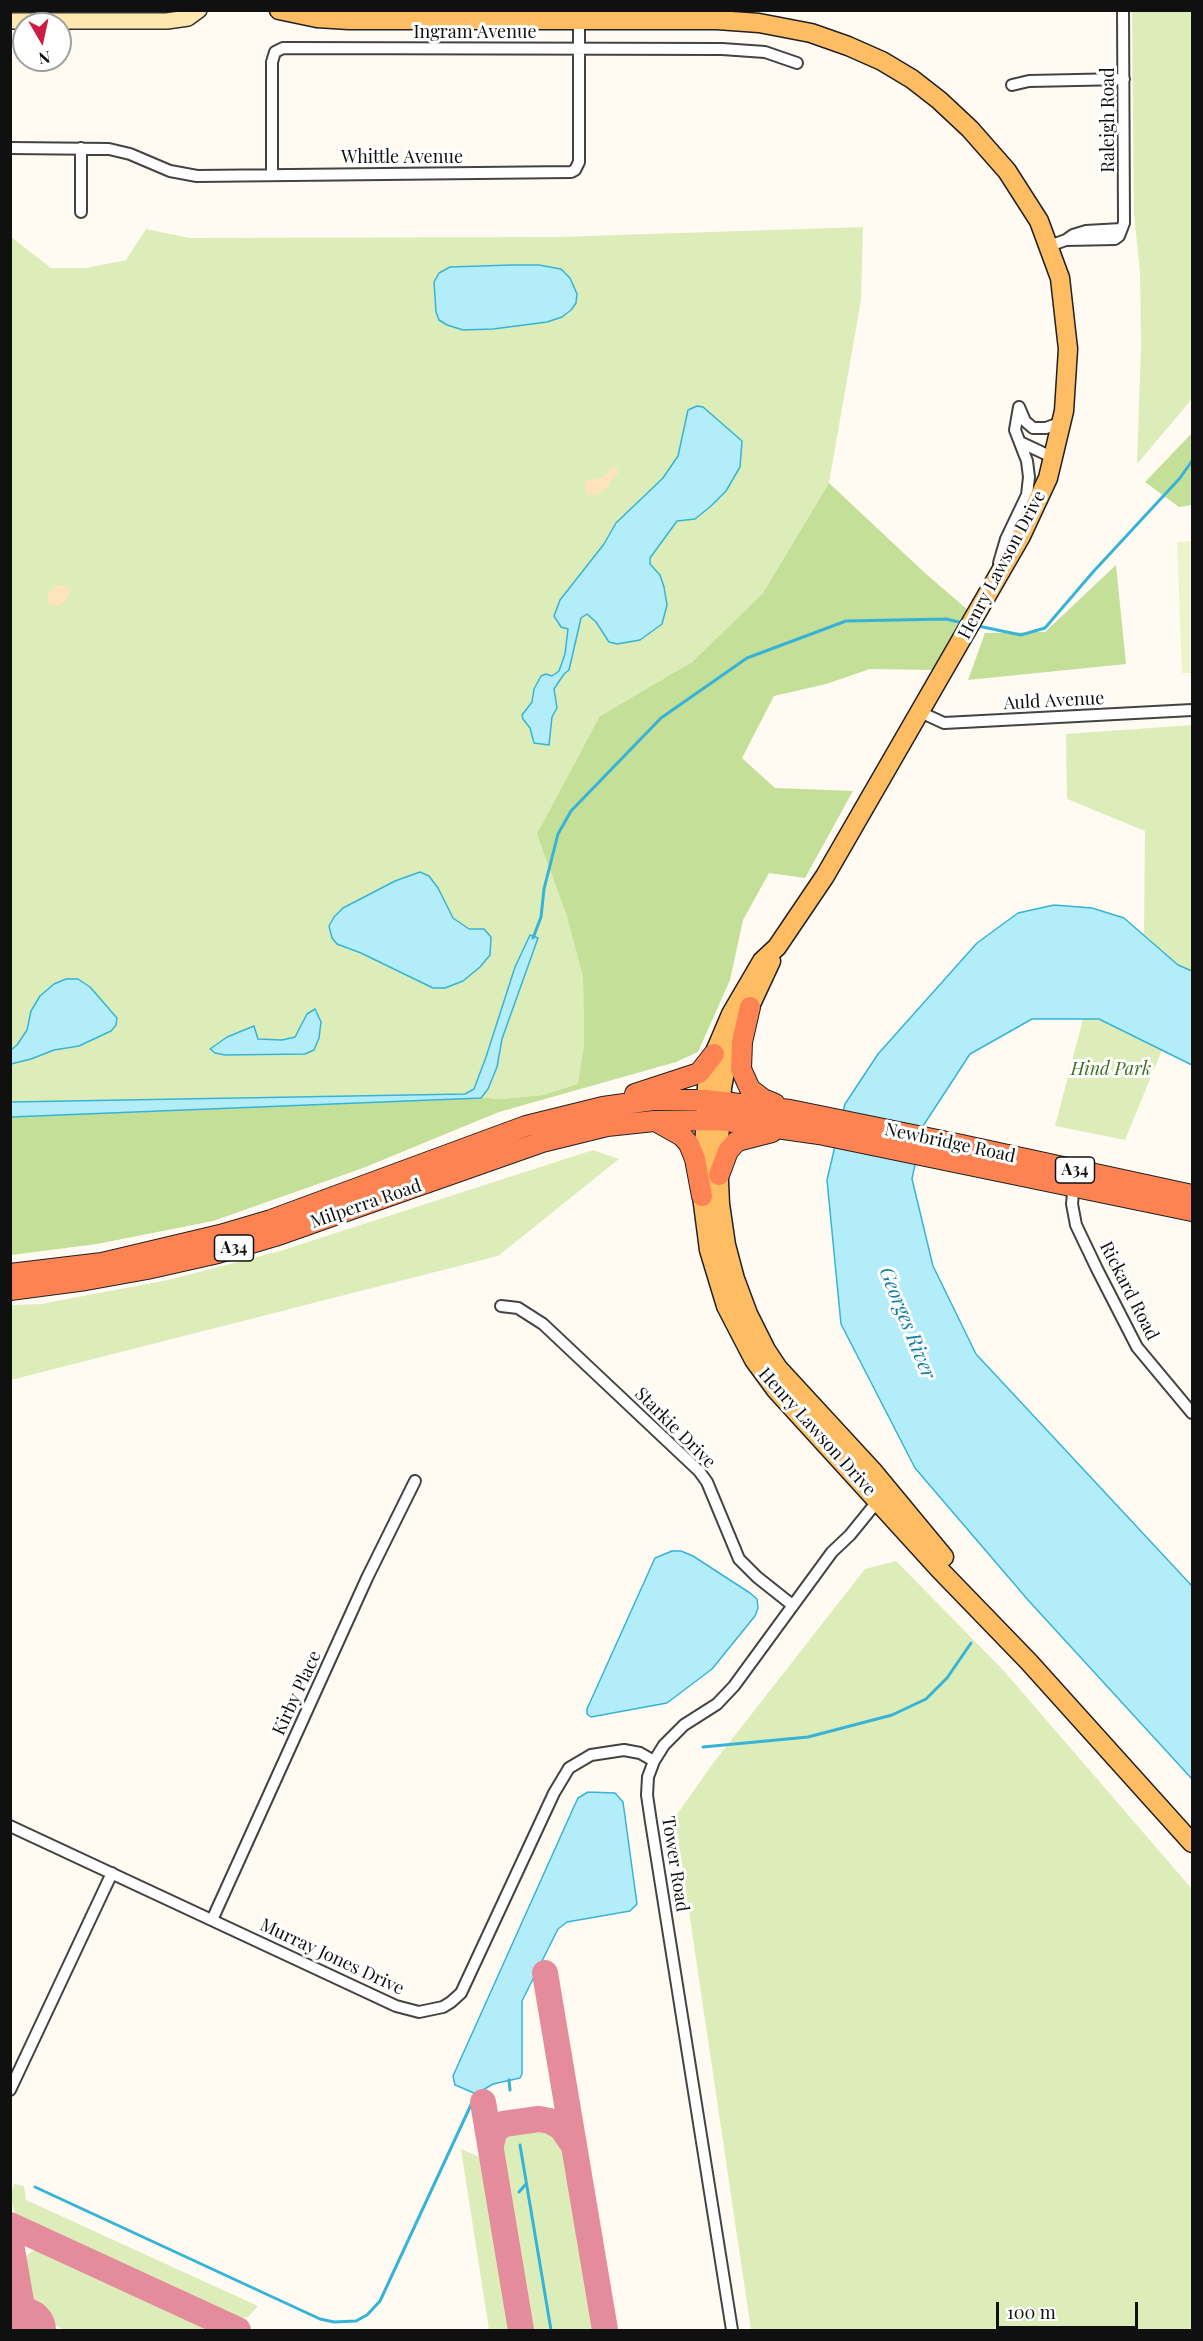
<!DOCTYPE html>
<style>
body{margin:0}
#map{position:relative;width:1203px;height:2341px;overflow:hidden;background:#fffbf3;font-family:"Playfair Display",serif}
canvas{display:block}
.frame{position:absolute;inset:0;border:12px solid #101010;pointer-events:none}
.north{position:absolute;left:12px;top:12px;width:60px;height:60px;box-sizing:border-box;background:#fff;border:2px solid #9f9f9f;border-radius:50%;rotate:171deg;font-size:16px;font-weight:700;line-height:24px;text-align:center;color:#101010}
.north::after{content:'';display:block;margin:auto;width:21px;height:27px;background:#cb1d44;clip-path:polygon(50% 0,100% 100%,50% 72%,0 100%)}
.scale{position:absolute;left:996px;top:2302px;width:142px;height:27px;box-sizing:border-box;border:3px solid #101010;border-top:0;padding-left:8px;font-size:18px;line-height:21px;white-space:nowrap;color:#101010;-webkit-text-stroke:4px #fff;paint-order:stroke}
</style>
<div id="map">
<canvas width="1203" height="2341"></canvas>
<div class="frame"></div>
<div class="north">N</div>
<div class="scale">100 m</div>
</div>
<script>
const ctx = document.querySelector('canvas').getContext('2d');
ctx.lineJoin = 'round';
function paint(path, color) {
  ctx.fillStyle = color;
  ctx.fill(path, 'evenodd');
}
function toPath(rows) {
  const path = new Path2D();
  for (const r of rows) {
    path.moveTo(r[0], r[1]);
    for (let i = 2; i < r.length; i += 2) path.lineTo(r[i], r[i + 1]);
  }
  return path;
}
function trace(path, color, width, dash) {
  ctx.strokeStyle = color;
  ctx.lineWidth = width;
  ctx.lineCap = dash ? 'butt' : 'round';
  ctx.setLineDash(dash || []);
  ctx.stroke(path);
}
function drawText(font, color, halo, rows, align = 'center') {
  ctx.font = font + ' "Playfair Display",serif';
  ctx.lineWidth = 6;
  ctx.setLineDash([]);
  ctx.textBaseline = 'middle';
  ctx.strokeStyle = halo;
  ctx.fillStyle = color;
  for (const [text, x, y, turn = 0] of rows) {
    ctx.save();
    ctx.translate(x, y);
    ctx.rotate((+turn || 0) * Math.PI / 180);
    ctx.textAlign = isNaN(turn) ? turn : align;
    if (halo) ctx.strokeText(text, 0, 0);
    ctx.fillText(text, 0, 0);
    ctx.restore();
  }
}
const green = toPath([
 [1132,11,1192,11,1192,399,1137,464,1141,347,1140,272,1134,214],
 [863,227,861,300,829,483,763,593,692,662,600,716,566,913,583,977,584,1045,579,1084,543,1095,501,1099,476,1097,11,1106,10,236,51,268,86,268,126,260,146,229,190,238,558,237],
 [1192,725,1192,971,1178,965,1144,934,1145,831,1067,799,1066,734],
 [1083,1019,1099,1019,1162,1050,1125,1140,1055,1126],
 [593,1150,619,1159,498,1256,11,1380,11,1305,41,1304,168,1280,280,1251],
 [896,1561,1004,1671,1192,1889,1192,2330,751,2330,675,1817,714,1762,865,1569],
 [538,2124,554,2131,564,2148,598,2330,527,2330,498,2152,503,2136,510,2128],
 [461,2149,487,2160,515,2330,489,2330],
 [14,2184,24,2186,26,2200,258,2306,248,2317,234,2318,16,2216,10,2196],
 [37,2249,44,2251,215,2330,64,2330,40,2317,31,2303,24,2260,29,2253]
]);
const forest = toPath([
 [1192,433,1192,505,1179,507,1145,482],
 [829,483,926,574,968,610,933,670,870,669,826,684,774,696,742,758,775,788,853,791,805,878,769,873,743,920,730,980,698,1052,676,1062,499,1112,363,1168,213,1221,97,1244,11,1255,10,1106,476,1097,501,1099,543,1095,578,1084,584,1045,583,977,566,913,537,834,600,716,692,662,763,593],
 [1116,565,1126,664,968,680,985,633,1045,632]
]);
const sand = toPath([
 [613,467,617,468,618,474,610,481,606,490,594,495,586,493,584,486,586,480,602,478],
 [63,585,71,589,67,599,59,606,48,604,48,594,51,589,57,585]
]);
const pitch = toPath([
 [1192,541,1192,673,1182,673,1177,542]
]);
const water = toPath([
 [511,265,539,265,561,269,570,278,577,294,576,303,571,310,562,317,547,322,493,329,463,330,447,325,439,320,436,312,434,282,439,273,450,267,511,265],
 [697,406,703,407,742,441,740,467,726,491,711,506,695,519,677,521,650,558,650,564,660,575,664,587,667,605,662,624,640,640,617,644,609,642,596,622,587,614,581,618,569,670,564,674,554,689,557,708,552,717,549,745,534,743,530,728,523,719,522,715,532,702,534,689,541,676,546,674,552,676,559,671,565,654,568,629,561,627,554,616,560,600,604,544,616,523,663,478,678,456,688,410,697,406],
 [420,872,429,876,438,888,453,918,469,929,484,929,491,937,490,955,480,967,463,981,445,988,433,988,361,953,337,944,332,938,329,926,334,917,343,908,395,881,420,872],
 [1054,905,1092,908,1124,918,1178,965,1192,971,1192,1065,1099,1019,1032,1019,970,1054,923,1126,912,1179,933,1266,976,1354,1192,1586,1192,1779,1028,1600,915,1468,841,1324,827,1180,845,1104,878,1054,977,943,1018,913,1054,905],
 [530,935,538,938,502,1039,497,1067,488,1089,481,1098,11,1117,11,1102,465,1094,474,1089,486,1057,515,967,530,935],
 [66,979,78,979,90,987,117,1018,116,1025,111,1031,79,1046,54,1050,31,1059,11,1064,11,1050,17,1045,27,1030,31,1011,40,996,54,984,66,979],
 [315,1009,321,1022,319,1038,314,1050,305,1054,225,1055,215,1053,210,1049,227,1037,254,1026,258,1039,282,1040,295,1037,307,1014,315,1009],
 [672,1551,681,1551,693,1556,750,1593,757,1599,758,1608,755,1616,712,1669,667,1703,591,1717,587,1714,587,1709,655,1558,672,1551],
 [588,1792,615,1793,623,1802,637,1904,630,1911,567,1922,558,1929,522,2001,522,2074,520,2078,493,2084,476,2094,460,2087,455,2085,453,2076,572,1811,578,1798,588,1792]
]);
const stream = toPath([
 [978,626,1021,635,1045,628,1093,572,1180,478,1192,461],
 [533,938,541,917,544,889,558,834,571,811,661,718,747,658,846,621,946,619,963,623],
 [703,1747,808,1737,892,1715,926,1699,947,1678,971,1643],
 [509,2080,510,2090],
 [520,2145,551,2330],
 [35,2187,320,2319,334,2322,356,2321,367,2315,380,2301,476,2094],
 [519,2192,526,2184]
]);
const taxiway = toPath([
 [545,1973,605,2330],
 [483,2102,521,2330],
 [491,2145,494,2132,503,2124,539,2119,550,2121,561,2127,574,2146],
 [10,2225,238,2330],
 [10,2238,26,2330]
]);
const runway = toPath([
 [10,2324,24,2330]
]);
const street = toPath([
 [1012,85,1029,81,1124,79],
 [10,148,109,149,130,154,170,171,197,176,571,172,575,170,579,162,579,20],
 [81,148,81,212],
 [272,175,272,62,275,52,283,48,722,49,765,52,797,63],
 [1066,240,1073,235,1086,231,1121,229],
 [1049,246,1066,240,1115,239,1119,236,1124,223,1123,10],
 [1019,407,1025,421,1033,428,1046,428,1062,422],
 [1020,442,1054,458],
 [999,563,1006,539,1027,495,1029,477,1027,461,1015,430,1019,407],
 [920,712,944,723,1192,710],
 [1074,1182,1072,1204,1076,1225,1097,1269,1137,1347,1192,1413],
 [501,1306,518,1308,543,1324,699,1471,707,1482,739,1559,757,1577,791,1604],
 [10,1826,396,2006,419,2012,443,2007,451,2002,461,1993,554,1793,569,1768,591,1755,624,1750,640,1753,654,1761],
 [212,1920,367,1578,415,1481],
 [10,2090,112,1873],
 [732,2330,651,1822,647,1795,648,1777,654,1761,664,1745,684,1725,717,1704,734,1686,832,1552,850,1535,880,1498]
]);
const secondary = toPath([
 [10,21,167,21,188,18,199,10]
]);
const primary = toPath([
 [279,10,317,18,349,20,717,20,759,23,811,33,848,46,882,61,912,79,939,100,970,129,1007,171,1039,221,1060,278,1068,349,1064,411,1048,478,1021,536,825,876,777,947,762,961,731,1014,714,1054,707,1086,702,1196,709,1250,726,1306,754,1360,776,1390,939,1569,1029,1662,1192,1843],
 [771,961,738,1032,726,1066,722,1088,718,1160,720,1204,726,1245,735,1279,748,1314,766,1350,778,1368,872,1470,944,1557]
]);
const highway = toPath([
 [750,1007,742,1042,741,1069,750,1089,763,1099,775,1104],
 [635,1094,699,1073,714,1054],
 [657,1122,682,1136,689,1144,695,1159,702,1196],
 [719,1175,728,1151,737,1141,772,1132],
 [10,1274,102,1263,220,1235,271,1220,526,1126,603,1107,653,1100,706,1100,790,1110,957,1144,1192,1195],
 [10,1290,86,1280,147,1269,218,1253,275,1236,542,1142,607,1126,654,1121,720,1120,819,1134,1192,1211]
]);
const shields = [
 [1075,1170,39],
 [234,1248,39]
];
const shieldNames = [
 ["A34",1075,1170],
 ["A34",234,1248]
];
const streetNames = [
 ["Ingram Avenue",475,32],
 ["Raleigh Road",1108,120,-90],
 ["Whittle Avenue",402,157],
 ["Henry Lawson Drive",1002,565,-62],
 ["Auld Avenue",1054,701,-3],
 ["Newbridge Road",950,1143,12],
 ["Milperra Road",366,1204,-19],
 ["Rickard Road",1129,1291,63],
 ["Starkie Drive",675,1428,45],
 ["Henry Lawson Drive",817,1432,48],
 ["Kirby Place",297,1693,-65],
 ["Tower Road",675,1864,81],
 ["Murray Jones Drive",332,1957,25]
];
const parkNames = [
 ["Hind Park",1111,1069]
];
const waterNames = [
 ["Georges River",907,1323,68]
];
paint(green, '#ddedb9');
paint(forest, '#c4df97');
paint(sand, '#fee4bc');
paint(pitch, '#edf4cc');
paint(water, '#b4edfa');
trace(water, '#36b3d7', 1.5);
trace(stream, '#36b3d7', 3);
trace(taxiway, '#e58c9c', 26);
trace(runway, '#e58c9c', 64);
trace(street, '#434343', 14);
trace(secondary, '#323232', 18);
trace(primary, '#212121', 21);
trace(highway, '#212121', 22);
trace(street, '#fff', 10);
trace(secondary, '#ffe8ae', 15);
trace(primary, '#ffbd63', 18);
trace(highway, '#fd8353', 20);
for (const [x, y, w] of shields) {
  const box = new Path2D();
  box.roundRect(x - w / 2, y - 13, w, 26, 4.5);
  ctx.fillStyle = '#fff';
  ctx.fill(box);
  trace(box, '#101010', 1.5);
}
drawText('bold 16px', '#101010', null, shieldNames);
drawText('18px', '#101010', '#fff', streetNames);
drawText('italic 18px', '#3b6e1b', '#fff', parkNames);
drawText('italic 20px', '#0f7ea5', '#fff', waterNames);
</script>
